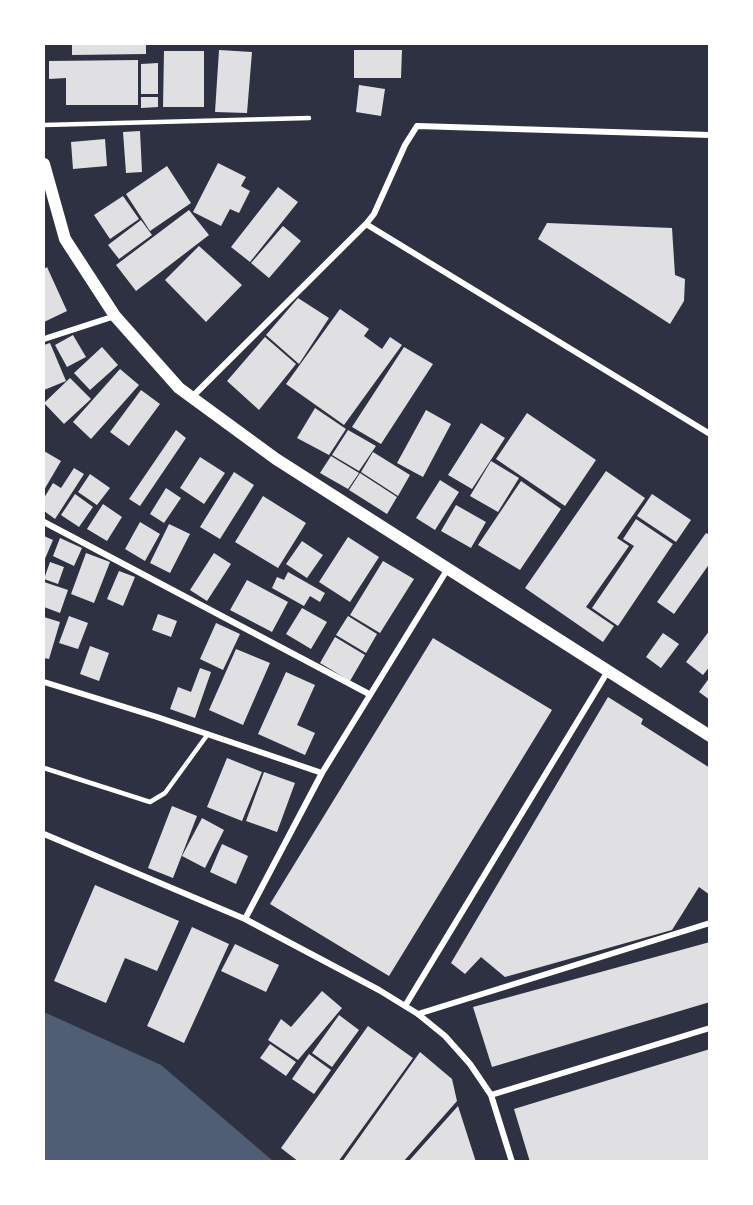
<!DOCTYPE html>
<style>
body{margin:0}
#map{position:relative;width:753px;height:1205px;overflow:hidden;background:#2d3142;font-family:Roboto,sans-serif}
canvas{display:block}
.frame{position:absolute;inset:0;border:45px solid #fff;pointer-events:none}
</style>
<div id="map">
<canvas width="753" height="1205"></canvas>
<div class="frame"></div>
</div>
<script>
const ctx = document.querySelector('canvas').getContext('2d');
ctx.lineJoin = 'round';
function paint(path, color) {
  ctx.fillStyle = color;
  ctx.fill(path, 'evenodd');
}
function toPath(rows) {
  const path = new Path2D();
  for (const r of rows) {
    path.moveTo(r[0], r[1]);
    for (let i = 2; i < r.length; i += 2) path.lineTo(r[i], r[i + 1]);
  }
  return path;
}
function trace(path, color, width, dash) {
  ctx.strokeStyle = color;
  ctx.lineWidth = width;
  ctx.lineCap = dash ? 'butt' : 'round';
  ctx.setLineDash(dash || []);
  ctx.stroke(path);
}
const water = toPath([
 [44,1012,161,1065,273,1161,44,1161]
]);
const building = toPath([
 [72,44,146,44,146,54,72,55],
 [219,50,252,52,247,113,215,112],
 [354,50,402,50,401,78,354,78],
 [164,51,204,51,204,107,163,107],
 [138,60,138,105,66,105,66,78,49,79,49,61],
 [158,63,158,94,141,94,141,64],
 [359,85,385,89,381,116,356,112],
 [141,97,158,97,158,107,141,108],
 [140,131,142,172,126,173,123,132],
 [105,139,107,166,73,169,71,142],
 [218,163,246,177,241,186,250,191,239,213,230,209,221,226,193,212],
 [167,166,191,203,150,231,126,194],
 [278,187,298,202,250,262,231,247],
 [123,196,139,219,110,239,94,215],
 [189,210,209,235,136,291,116,265],
 [141,220,152,235,119,259,108,245],
 [547,223,672,228,675,275,685,279,684,301,670,324,538,239],
 [283,226,301,241,269,278,251,263],
 [199,246,242,285,206,322,165,280],
 [47,267,67,311,44,322,44,269],
 [298,298,329,318,299,364,266,335],
 [340,309,369,329,364,336,382,349,390,337,402,345,344,425,286,384],
 [73,335,86,357,67,367,55,345],
 [265,337,296,364,259,410,227,381],
 [50,343,66,381,44,390,44,345],
 [102,347,118,365,90,390,74,373],
 [404,347,433,364,381,444,352,427],
 [120,369,139,385,91,439,73,422],
 [70,378,91,399,64,424,44,403],
 [141,390,160,404,129,446,110,432],
 [315,408,346,429,329,455,297,438],
 [426,410,451,424,423,477,397,463],
 [527,413,596,460,565,506,496,459],
 [481,423,505,438,472,489,448,475],
 [176,430,186,438,140,506,129,499],
 [348,430,376,446,359,471,332,455],
 [44,451,61,461,44,490],
 [373,452,410,475,398,496,361,472],
 [331,456,359,473,348,489,320,473],
 [200,457,225,473,204,504,180,488],
 [491,461,519,478,498,512,470,496],
 [74,468,84,474,55,519,44,511,44,498,53,483,61,488],
 [606,471,645,498,617,538,629,546,586,607,614,626,603,642,525,588],
 [234,472,254,485,220,539,200,527],
 [360,473,397,497,387,514,349,490],
 [90,474,110,488,97,505,78,492],
 [440,480,459,492,435,530,416,518],
 [521,481,561,509,520,570,478,545],
 [166,488,181,498,164,523,150,514],
 [75,494,93,507,79,527,61,515],
 [652,494,691,520,676,542,637,516],
 [263,496,306,523,278,568,235,542],
 [103,504,122,517,107,541,87,529],
 [456,505,486,522,471,548,441,531],
 [636,519,673,544,618,626,592,608,634,546,623,539],
 [140,522,160,534,145,561,125,549],
 [169,524,190,534,170,573,150,563],
 [706,533,710,535,710,563,674,614,657,602],
 [44,536,53,540,44,561],
 [348,537,379,557,350,602,319,582],
 [60,538,82,548,74,566,53,556],
 [302,541,323,555,307,578,286,564],
 [86,553,110,562,94,603,71,594],
 [214,553,231,564,207,601,190,590],
 [383,561,414,579,380,633,350,615],
 [50,562,64,567,58,584,44,579],
 [119,571,135,577,123,606,107,599],
 [288,572,325,593,320,602,310,596,304,606,272,588,277,577,284,580],
 [247,580,288,602,272,632,230,610],
 [44,582,68,590,60,613,44,607],
 [302,608,327,622,311,649,286,634],
 [158,614,177,621,171,637,152,630],
 [69,616,88,623,78,649,59,643],
 [348,616,377,634,366,653,336,635],
 [44,617,60,622,49,659,44,658],
 [216,623,240,634,223,670,200,659],
 [710,630,710,666,703,675,686,662],
 [663,633,679,644,661,668,646,657],
 [335,637,365,655,350,681,320,663],
 [433,638,552,710,389,976,270,904],
 [90,646,109,653,99,681,80,674],
 [236,649,270,663,243,725,209,710],
 [200,668,211,672,195,718,170,709,178,687,191,692],
 [286,672,315,685,297,725,315,733,305,755,258,734],
 [710,677,710,700,699,692],
 [608,697,643,719,641,724,710,768,710,895,699,887,672,930,505,977,481,957,465,974,451,963],
 [227,758,262,772,242,821,207,807],
 [264,772,295,783,277,832,246,821],
 [172,806,197,816,173,878,148,868],
 [202,818,224,830,205,868,182,856],
 [222,844,248,856,236,884,210,872],
 [95,885,179,921,157,971,125,958,106,1003,54,981],
 [192,927,229,944,184,1043,147,1026],
 [710,942,710,1002,492,1067,473,1007],
 [235,944,279,965,266,992,221,971],
 [322,991,342,1008,298,1060,268,1040,281,1019,291,1027],
 [339,1015,359,1030,332,1067,312,1053],
 [368,1026,413,1058,338,1162,299,1162,281,1148],
 [270,1044,296,1062,286,1076,260,1058],
 [710,1049,710,1162,530,1162,514,1109],
 [420,1052,452,1079,457,1101,403,1162,342,1162],
 [309,1054,331,1070,314,1094,292,1079],
 [458,1106,476,1162,408,1162]
]);
const service = toPath([
 [44,125,309,118],
 [44,768,150,802,165,793,208,734]
]);
const minor = toPath([
 [366,224,710,434],
 [44,339,115,316],
 [192,397,366,224,374,214,405,145,417,126,710,135],
 [44,522,369,694],
 [44,682,157,717,322,773],
 [44,834,245,919,379,990,418,1014,445,1036,470,1064,491,1095,512,1162],
 [245,919,322,773,447,570],
 [405,1006,608,671],
 [418,1014,710,923],
 [491,1095,710,1028]
]);
const secondary = toPath([
 [44,164,65,239,115,316,179,388,276,459,710,736]
]);
paint(water, '#4f5d75');
paint(building, '#e0e0e3');
trace(service, '#fff', 4.5);
trace(minor, '#fff', 6);
trace(secondary, '#fff', 12);
</script>
